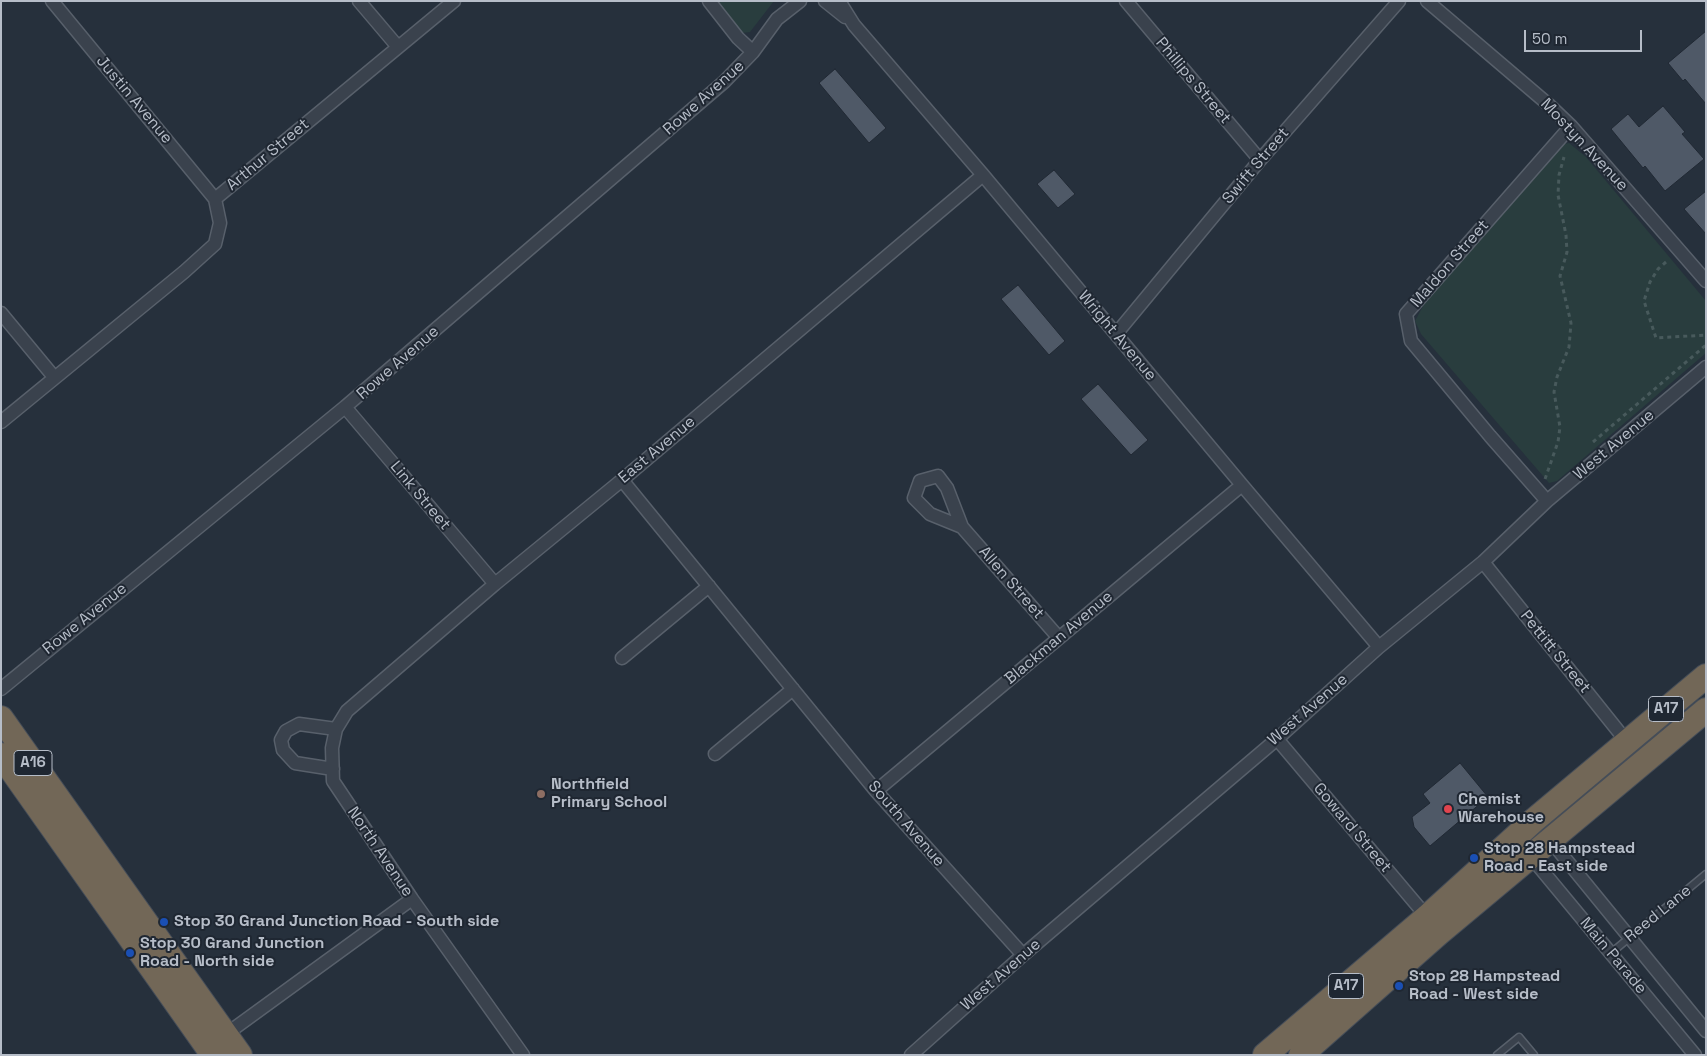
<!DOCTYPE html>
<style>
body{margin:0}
#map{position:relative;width:1707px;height:1056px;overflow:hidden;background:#26303c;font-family:"Space Grotesk",sans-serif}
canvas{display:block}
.frame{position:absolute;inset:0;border:2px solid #b6bdc8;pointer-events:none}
.scale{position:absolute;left:1524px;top:30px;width:118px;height:22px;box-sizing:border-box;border:2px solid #b6bdc8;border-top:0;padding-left:6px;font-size:15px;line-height:18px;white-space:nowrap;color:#b6bdc8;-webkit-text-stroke:4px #1f2732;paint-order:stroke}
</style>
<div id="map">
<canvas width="1707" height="1056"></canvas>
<div class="frame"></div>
<div class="scale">50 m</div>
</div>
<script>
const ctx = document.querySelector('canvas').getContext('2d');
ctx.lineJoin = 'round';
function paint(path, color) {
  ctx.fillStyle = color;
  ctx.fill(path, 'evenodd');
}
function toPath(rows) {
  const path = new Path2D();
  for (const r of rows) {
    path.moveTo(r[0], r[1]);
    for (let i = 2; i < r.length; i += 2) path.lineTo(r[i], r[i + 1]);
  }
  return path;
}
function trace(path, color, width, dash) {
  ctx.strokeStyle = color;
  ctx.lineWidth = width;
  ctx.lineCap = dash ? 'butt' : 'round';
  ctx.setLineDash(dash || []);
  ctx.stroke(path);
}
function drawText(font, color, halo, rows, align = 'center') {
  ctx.font = font + ' "Space Grotesk",sans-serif';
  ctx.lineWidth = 4;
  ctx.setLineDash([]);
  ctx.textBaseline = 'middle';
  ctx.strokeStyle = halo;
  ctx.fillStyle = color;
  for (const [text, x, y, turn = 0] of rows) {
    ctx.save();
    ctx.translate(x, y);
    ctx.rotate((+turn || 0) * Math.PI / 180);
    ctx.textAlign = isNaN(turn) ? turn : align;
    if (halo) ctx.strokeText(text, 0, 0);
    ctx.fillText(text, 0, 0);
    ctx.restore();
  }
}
const green = toPath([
 [713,1,774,1,750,32,742,33],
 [1569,143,1586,157,1706,301,1706,353,1557,481,1549,483,1421,334,1415,321,1430,293,1559,145]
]);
const building = toPath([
 [1706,31,1706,104,1685,79,1683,81,1668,63,1706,31],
 [835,69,886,128,869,143,819,83,835,69],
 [1663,106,1685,132,1682,134,1704,159,1665,191,1645,166,1643,168,1611,129,1628,114,1639,127,1663,106],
 [1054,170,1075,194,1058,208,1037,184,1054,170],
 [1706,191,1706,234,1684,209,1706,191],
 [1018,285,1065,341,1049,355,1001,299,1018,285],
 [1098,384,1148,440,1131,455,1081,399,1098,384],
 [1460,763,1488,797,1430,846,1414,827,1412,817,1430,803,1423,794,1460,763]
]);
const path = toPath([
 [1666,262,1658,269,1650,282,1644,301,1656,338,1706,335],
 [1593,442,1706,345],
 [1545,479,1558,442,1560,427,1554,392,1557,377,1569,347,1571,323,1560,276,1567,252,1566,235,1558,195,1559,175,1564,157]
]);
const lane = toPath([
 [1611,953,1706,874],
 [1497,1055,1519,1037,1534,1055]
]);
const street = toPath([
 [52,1,215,199],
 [359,1,398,47],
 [709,1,738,38,753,52],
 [825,1,845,17],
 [839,1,854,25,983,175,1242,485,1379,647],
 [1126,1,1260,160],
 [1427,1,1549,105,1571,126,1706,281],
 [1,313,54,377],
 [1116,334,1260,160,1399,1],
 [345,407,495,584],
 [1,422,184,272,215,244,220,223,215,199,454,1],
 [622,480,876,791,1023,955],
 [1547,501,1490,436,1411,341,1406,314,1571,126],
 [962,527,930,514,914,498,920,481,938,476,947,488,962,527,1059,638],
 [1483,562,1627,742],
 [622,658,709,586],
 [1,689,345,407,724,82,753,52,777,19,800,1],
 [1277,739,1427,917],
 [715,754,793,689],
 [333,769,295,763,283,750,281,740,286,731,299,724,336,729],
 [876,791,1242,485],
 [1550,840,1706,1031],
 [1531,857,1695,1055],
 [225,1035,412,899],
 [523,1055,412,899,333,781,332,748,336,729,347,711,495,584,622,480,983,175],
 [911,1055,1023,955,1277,739,1379,647,1483,562,1547,501,1706,367]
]);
const highway = toPath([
 [1,718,240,1055],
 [1,755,213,1055],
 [1265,1055,1427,917,1533,821,1706,676],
 [1301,1055,1439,933,1706,710]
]);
const markers = [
 [541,794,5,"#8d6e63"],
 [1448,809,5,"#e0444e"],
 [1474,858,5,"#1a4fb4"],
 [164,922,5,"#1a4fb4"],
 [130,953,5,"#1a4fb4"],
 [1399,986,5,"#1a4fb4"]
];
const shields = [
 [1666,709,35],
 [33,763,38],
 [1346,986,35]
];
const shieldNames = [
 ["A17",1666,709],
 ["A16",33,763],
 ["A17",1346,986]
];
const streetNames = [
 ["Phillips Street",1193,81,50],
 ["Rowe Avenue",704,98,-42],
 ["Justin Avenue",134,100,50],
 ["Mostyn Avenue",1584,145,47],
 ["Arthur Street",268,155,-40],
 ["Swift Street",1256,166,-50],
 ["Maldon Street",1450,264,-49],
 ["Wright Avenue",1117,336,50],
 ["Rowe Avenue",398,363,-41],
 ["West Avenue",1614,445,-40],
 ["East Avenue",657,450,-40],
 ["Link Street",420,496,50],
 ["Allen Street",1011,583,49],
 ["Rowe Avenue",85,619,-39],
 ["Blackman Avenue",1059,638,-40],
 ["Pettitt Street",1555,652,51],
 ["West Avenue",1308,710,-41],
 ["South Avenue",906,824,49],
 ["Goward Street",1352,828,50],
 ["North Avenue",380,852,56],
 ["Reed Lane",1658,914,-39],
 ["Main Parade",1613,956,50],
 ["West Avenue",1001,975,-41]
];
const poiNames = [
 ["Northfield",551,785],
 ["Primary School",551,803],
 ["Chemist",1458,800],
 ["Warehouse",1458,818],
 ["Stop 28 Hampstead",1484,849],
 ["Road - East side",1484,867],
 ["Stop 30 Grand Junction Road - South side",174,922],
 ["Stop 30 Grand Junction",140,944],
 ["Road - North side",140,962],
 ["Stop 28 Hampstead",1409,977],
 ["Road - West side",1409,995]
];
paint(green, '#293d3e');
paint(building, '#4f5967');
trace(building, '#212934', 1);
trace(lane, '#58606b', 9);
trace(street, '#58606b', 15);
trace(highway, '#454d58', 26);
trace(path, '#485a5c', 3, [4, 4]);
trace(lane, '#3a424d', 6);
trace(street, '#3a424d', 12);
trace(highway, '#726757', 24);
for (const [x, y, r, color] of markers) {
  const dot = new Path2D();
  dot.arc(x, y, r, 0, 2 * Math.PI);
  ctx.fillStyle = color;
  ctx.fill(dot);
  trace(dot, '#1f2732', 2);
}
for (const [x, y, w] of shields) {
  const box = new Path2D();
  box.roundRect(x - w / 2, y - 12.5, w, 25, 4);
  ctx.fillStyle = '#1f2732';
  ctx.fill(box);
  trace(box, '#b6bdc8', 1);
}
drawText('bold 15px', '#b6bdc8', null, shieldNames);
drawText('16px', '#b6bdc8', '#1f2732', streetNames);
drawText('bold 16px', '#b6bdc8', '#1f2732', poiNames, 'left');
</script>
